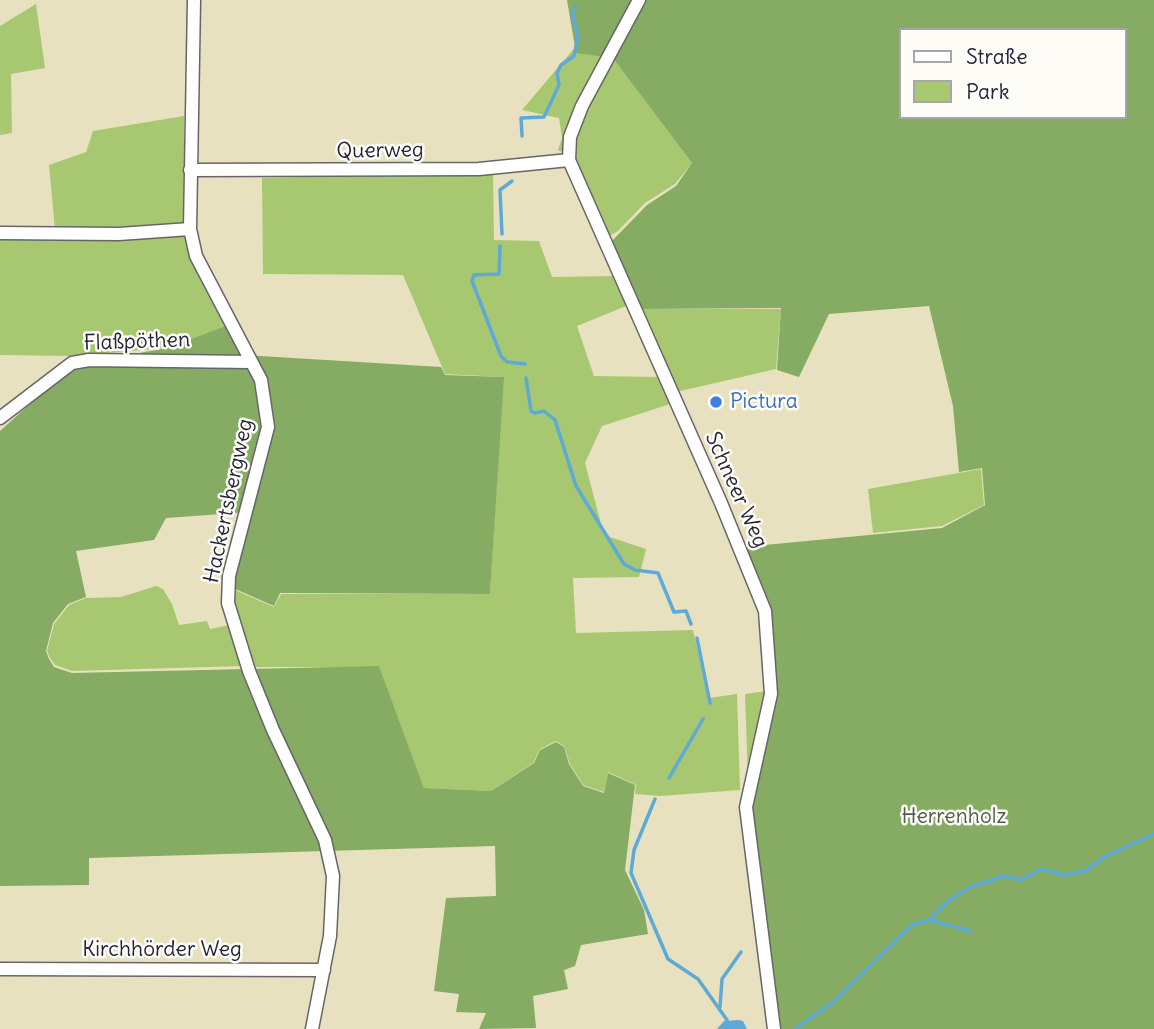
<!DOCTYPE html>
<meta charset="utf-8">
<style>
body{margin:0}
#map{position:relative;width:1154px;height:1029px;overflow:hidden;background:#e8e1bf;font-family:Delius,sans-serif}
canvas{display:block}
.legend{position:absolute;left:899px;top:28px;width:228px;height:91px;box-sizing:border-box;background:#fdfcf7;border:2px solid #a5a5ac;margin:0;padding:9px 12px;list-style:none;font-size:21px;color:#22223b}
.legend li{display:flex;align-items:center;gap:14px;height:35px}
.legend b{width:35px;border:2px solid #a5a5ac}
</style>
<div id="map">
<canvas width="1154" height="1029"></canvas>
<ul class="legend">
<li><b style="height:9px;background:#fff"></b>Straße</li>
<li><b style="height:19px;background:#a7c870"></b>Park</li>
</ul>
</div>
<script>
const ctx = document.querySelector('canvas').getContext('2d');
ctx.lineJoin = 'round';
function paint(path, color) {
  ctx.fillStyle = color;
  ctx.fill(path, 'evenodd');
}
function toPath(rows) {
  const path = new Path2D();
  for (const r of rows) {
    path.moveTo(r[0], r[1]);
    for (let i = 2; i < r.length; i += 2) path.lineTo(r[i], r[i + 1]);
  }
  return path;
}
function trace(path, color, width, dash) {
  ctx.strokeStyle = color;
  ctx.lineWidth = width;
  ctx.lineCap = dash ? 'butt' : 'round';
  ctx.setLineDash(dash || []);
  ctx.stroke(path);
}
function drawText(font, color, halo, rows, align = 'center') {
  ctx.font = font + ' Delius,sans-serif';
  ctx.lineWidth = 5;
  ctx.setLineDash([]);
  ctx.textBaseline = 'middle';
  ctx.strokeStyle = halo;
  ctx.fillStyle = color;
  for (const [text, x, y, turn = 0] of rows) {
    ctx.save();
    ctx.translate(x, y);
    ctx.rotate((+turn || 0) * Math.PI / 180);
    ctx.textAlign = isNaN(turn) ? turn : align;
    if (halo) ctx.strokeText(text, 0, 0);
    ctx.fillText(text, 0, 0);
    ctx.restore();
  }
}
const green = toPath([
 [36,4,45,68,11,74,12,133,0,135,0,26],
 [577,45,613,57,692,163,675,184,645,203,618,231,606,238,570,156,558,150,562,138,559,118,522,110],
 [184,116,184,224,164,231,55,230,49,165,86,152,93,131],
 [493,172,494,240,539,241,552,277,613,276,626,306,577,326,594,376,659,377,670,404,602,426,585,463,604,535,646,549,639,577,573,578,576,633,693,630,709,698,737,694,740,790,660,796,635,794,636,785,608,772,604,792,583,785,570,764,564,746,556,741,540,749,533,763,491,791,424,788,379,667,251,667,233,604,233,589,274,607,281,594,490,594,503,377,445,374,403,275,263,274,262,178],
 [185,235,228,325,167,348,71,356,0,355,0,240],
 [639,309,781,309,776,369,676,392],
 [981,469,984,505,942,526,873,533,868,489],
 [156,586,163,589,172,604,179,625,207,621,210,629,230,625,243,666,72,671,55,665,50,658,47,651,54,624,69,605,86,598,121,597],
 [767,691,748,780,745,694]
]);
const forest = toPath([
 [567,0,1154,0,1154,1029,779,1029,752,808,769,730,770,611,744,547,942,528,985,505,982,468,959,472,953,406,929,306,829,314,799,377,777,370,781,308,639,309,611,242,647,205,676,186,692,163,613,58,576,53],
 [900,30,1124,30,1124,117,900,117],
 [228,325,244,355,441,367,445,375,504,377,490,594,280,593,274,606,233,588,233,576,249,512,166,518,154,540,76,551,86,597,68,604,53,623,46,651,49,659,54,667,72,673,379,666,424,788,491,791,534,763,540,750,556,742,564,747,569,764,583,786,604,793,608,773,635,785,625,870,644,910,648,934,581,945,575,966,564,970,568,989,533,996,536,1028,479,1029,486,1013,456,1012,459,994,434,991,446,898,496,896,495,846,89,858,89,885,0,886,0,431,73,365,167,348]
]);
const water = toPath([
 [739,1020,743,1021,747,1029,717,1029,724,1021]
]);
const stream = toPath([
 [522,136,521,118,544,117,559,85,557,73,561,65,574,56,578,37,572,12,575,8],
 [502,234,500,190,512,181],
 [500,246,499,274,474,275,472,281,501,356,507,362,525,364],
 [526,378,531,411,535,413,544,411,555,420,576,486,624,564,635,570,658,573,674,612,686,611,691,624],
 [697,638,710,703],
 [669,778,703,719],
 [655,799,634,850,631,873,668,959,698,979,727,1020],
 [929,920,971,931],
 [720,1007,722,979,741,952],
 [795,1029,832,1003,912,925,929,920,948,901,970,887,1004,876,1021,880,1042,869,1065,875,1085,871,1106,856,1154,834]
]);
const street = toPath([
 [194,0,190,229,196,256,261,380,268,427,229,576,228,603,249,671,273,730,325,840,333,876,330,936,312,1029],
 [639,0,582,106,570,137,569,160,721,503,765,611,771,694,746,807,774,1029],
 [190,170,479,169,569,160],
 [0,233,119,234,190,229],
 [0,418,72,363,89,360,251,362],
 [0,969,324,970]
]);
const markers = [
 [716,402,7,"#3f7fe0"]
];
const streetNames = [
 ["Querweg",380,151,-1],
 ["Flaßpöthen",137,342,-2],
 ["Schneer Weg",736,490,66],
 ["Hackertsbergweg",229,501,-78],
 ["Kirchhörder Weg",162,950]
];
const shopNames = [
 ["Pictura",730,402]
];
const parkNames = [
 ["Herrenholz",954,817]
];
paint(green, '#a7c870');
paint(forest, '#85ac62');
paint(water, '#5daad6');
trace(stream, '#5daad6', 3.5);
trace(street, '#676569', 15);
trace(street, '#fff', 12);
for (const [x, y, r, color] of markers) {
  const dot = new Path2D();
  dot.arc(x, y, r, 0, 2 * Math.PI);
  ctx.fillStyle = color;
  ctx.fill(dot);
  trace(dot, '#fdfcf7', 2.5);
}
drawText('21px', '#22223b', '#fdfcf7', streetNames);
drawText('21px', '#366cbe', '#fdfcf7', shopNames, 'left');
drawText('21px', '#515c4e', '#fdfcf7', parkNames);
</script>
